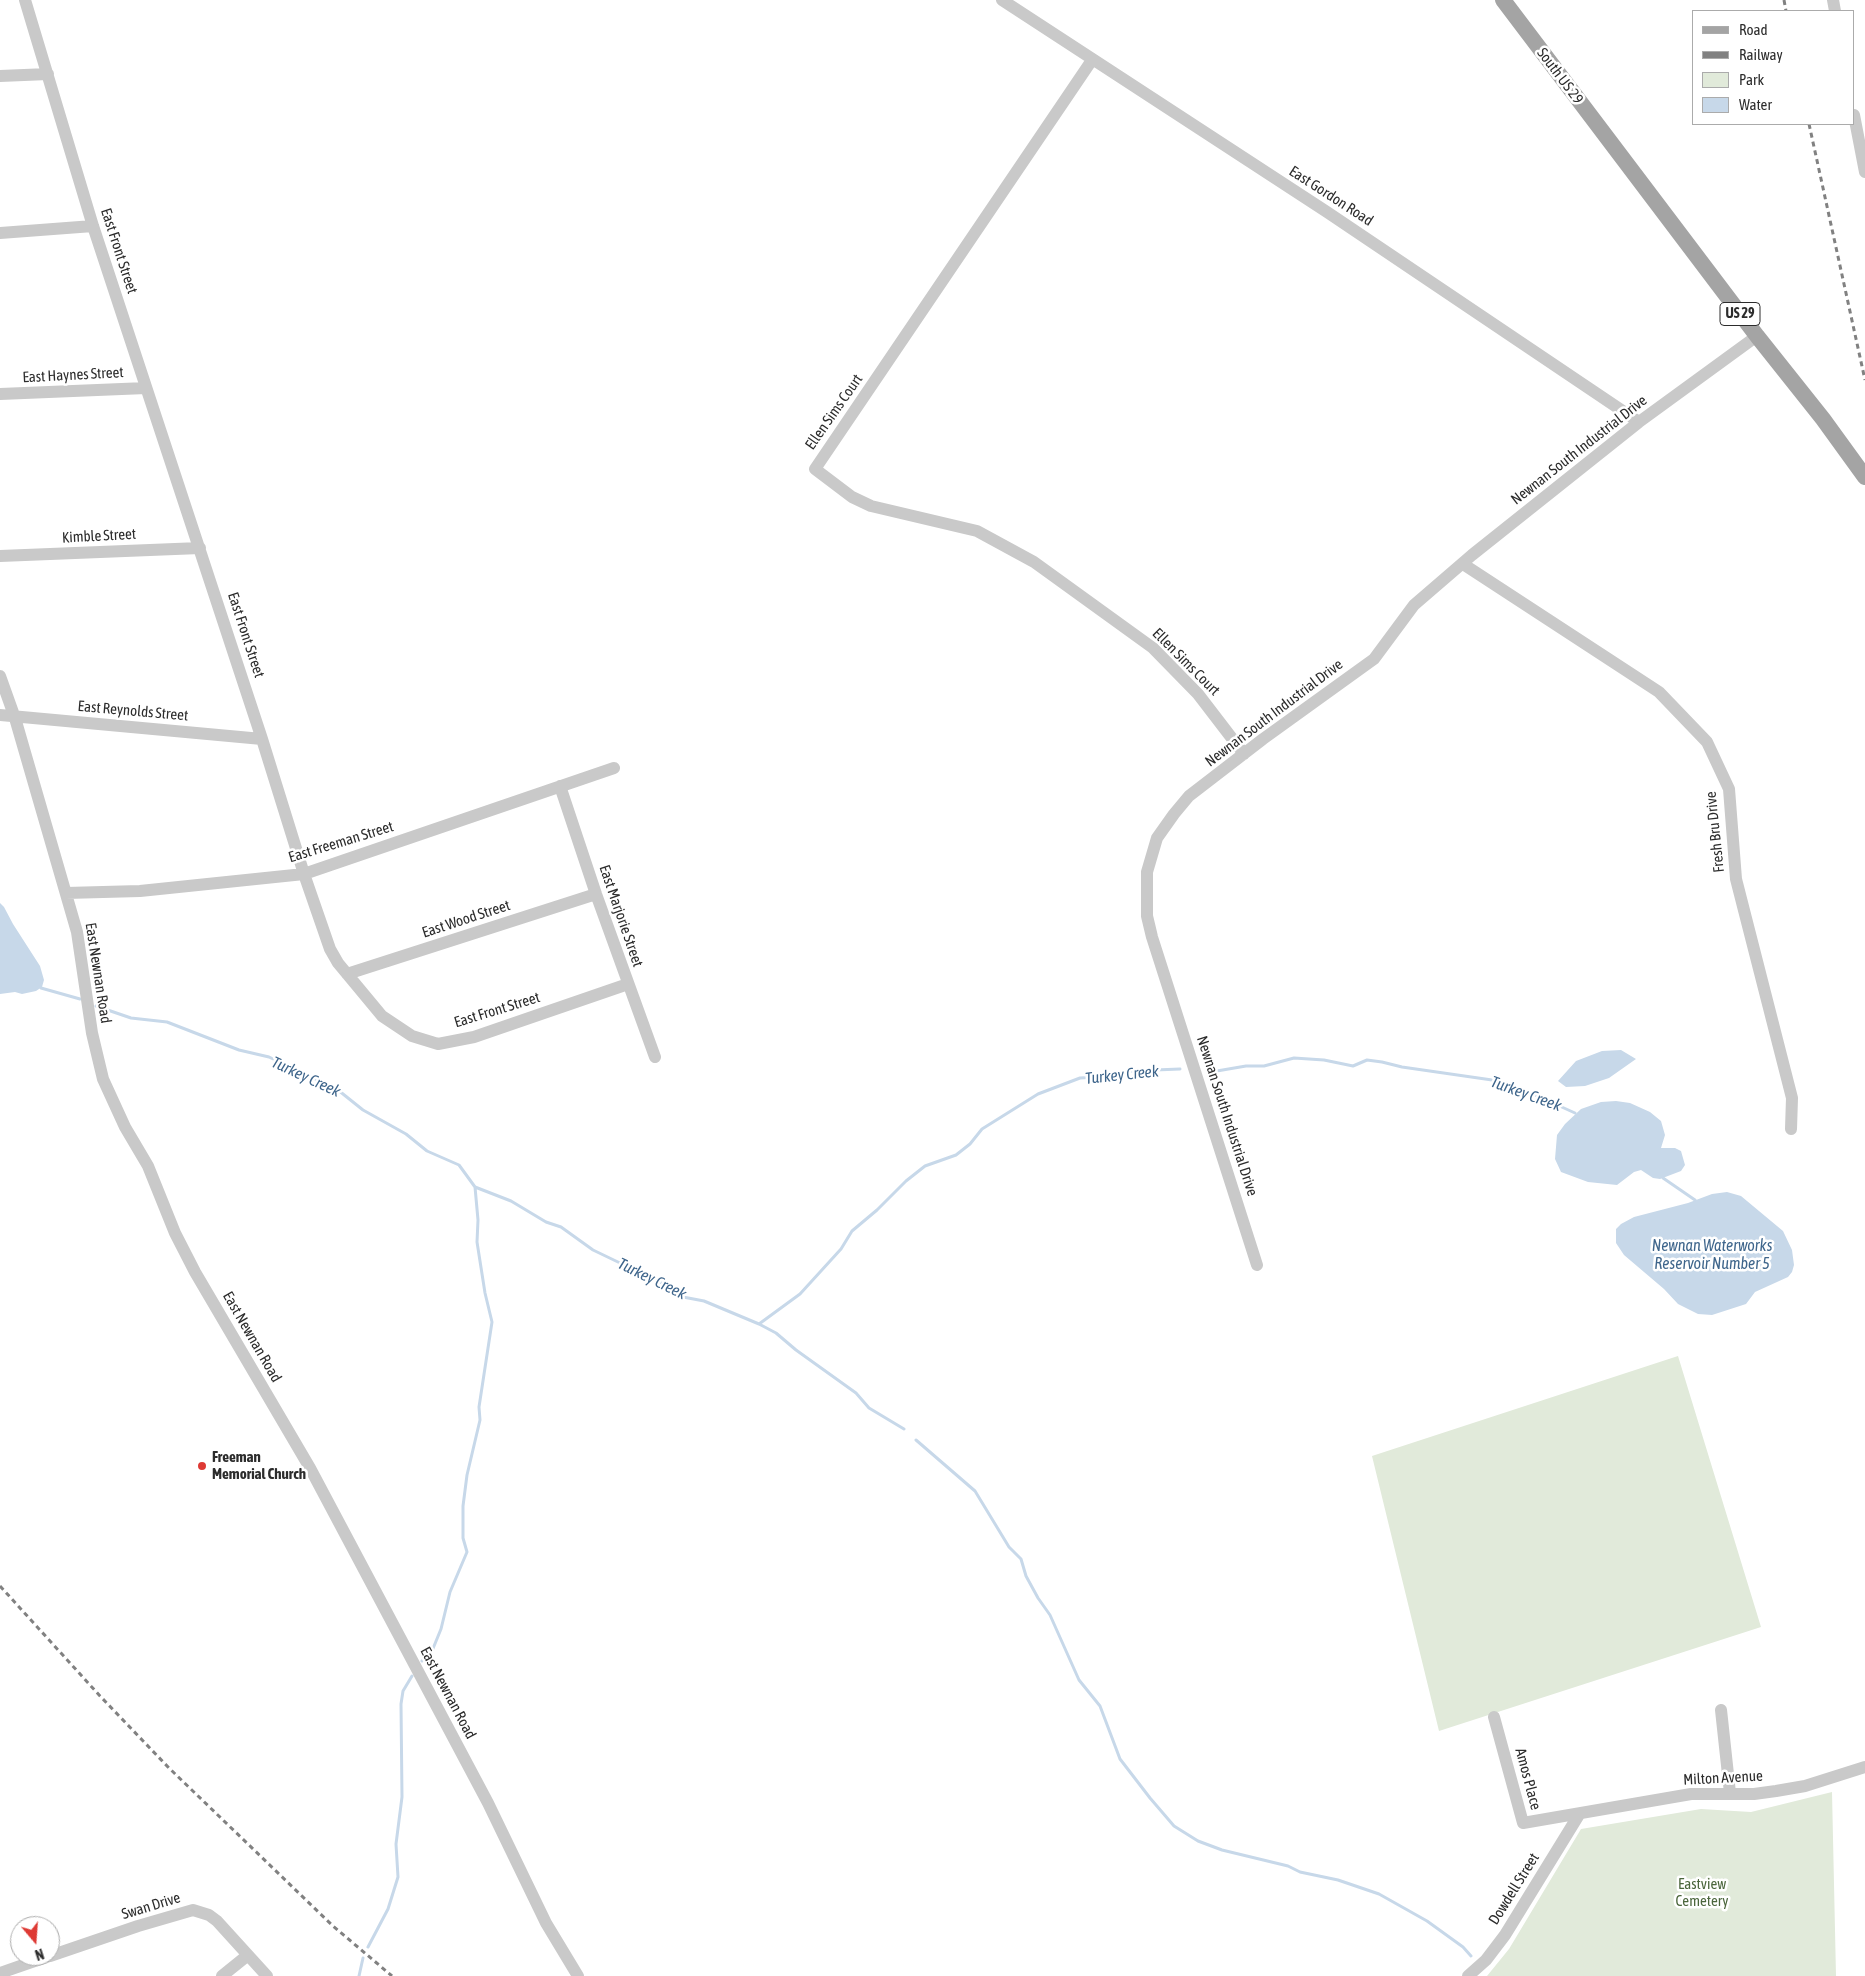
<!DOCTYPE html>
<style>
body{margin:0}
#map{position:relative;width:1865px;height:1976px;overflow:hidden;background:#fff;font-family:"Asap Condensed",sans-serif}
canvas{display:block}
.legend{position:absolute;left:1692px;top:10px;width:162px;height:115px;box-sizing:border-box;background:#fff;border:1px solid #ababab;margin:0;padding:6px 9px;list-style:none;font-size:15px;color:#2c2c2c}
.legend li{display:flex;align-items:center;gap:10px;height:25px}
.legend b{width:25px;border:1px solid #ababab}
.north{position:absolute;left:10px;top:1916px;width:50px;height:50px;box-sizing:border-box;background:#fff;border:1px solid #ababab;border-radius:50%;rotate:162deg;font-size:14px;font-weight:700;line-height:20px;text-align:center;color:#2c2c2c}
.north::after{content:'';display:block;margin:auto;width:18px;height:22px;background:#de3a34;clip-path:polygon(50% 0,100% 100%,50% 72%,0 100%)}
</style>
<div id="map">
<canvas width="1865" height="1976"></canvas>
<ul class="legend">
<li><b style="height:6px;background:#a4a4a4"></b>Road</li>
<li><b style="height:6px;background:#818181"></b>Railway</li>
<li><b style="height:14px;background:#e1eada"></b>Park</li>
<li><b style="height:14px;background:#c7d8e9"></b>Water</li>
</ul>
<div class="north">N</div>
</div>
<script>
const ctx = document.querySelector('canvas').getContext('2d');
ctx.lineJoin = 'round';
function paint(path, color) {
  ctx.fillStyle = color;
  ctx.fill(path, 'evenodd');
}
function toPath(rows) {
  const path = new Path2D();
  for (const r of rows) {
    path.moveTo(r[0], r[1]);
    for (let i = 2; i < r.length; i += 2) path.lineTo(r[i], r[i + 1]);
  }
  return path;
}
function trace(path, color, width, dash) {
  ctx.strokeStyle = color;
  ctx.lineWidth = width;
  ctx.lineCap = dash ? 'butt' : 'round';
  ctx.setLineDash(dash || []);
  ctx.stroke(path);
}
function drawText(font, color, halo, rows, align = 'center') {
  ctx.font = font + ' "Asap Condensed",sans-serif';
  ctx.lineWidth = 5;
  ctx.setLineDash([]);
  ctx.textBaseline = 'middle';
  ctx.strokeStyle = halo;
  ctx.fillStyle = color;
  for (const [text, x, y, turn = 0] of rows) {
    ctx.save();
    ctx.translate(x, y);
    ctx.rotate((+turn || 0) * Math.PI / 180);
    ctx.textAlign = isNaN(turn) ? turn : align;
    if (halo) ctx.strokeText(text, 0, 0);
    ctx.fillText(text, 0, 0);
    ctx.restore();
  }
}
const green = toPath([
 [1678,1356,1761,1627,1439,1731,1372,1456],
 [1832,1792,1836,1976,1487,1976,1509,1949,1581,1829,1701,1809,1751,1812]
]);
const water = toPath([
 [0,903,4,907,13,924,40,966,44,980,42,987,36,991,22,994,15,992,0,994],
 [1621,1050,1636,1059,1609,1078,1585,1086,1566,1087,1558,1081,1576,1061,1602,1051],
 [1616,1101,1630,1103,1650,1112,1661,1121,1665,1135,1661,1148,1675,1148,1681,1151,1685,1165,1681,1171,1660,1179,1653,1178,1641,1170,1634,1172,1617,1185,1588,1182,1561,1172,1555,1159,1557,1135,1565,1124,1581,1109,1601,1102],
 [1727,1192,1741,1196,1783,1231,1792,1250,1794,1265,1792,1272,1788,1277,1755,1292,1746,1304,1712,1315,1698,1314,1678,1304,1664,1289,1624,1255,1616,1243,1616,1229,1621,1224,1634,1217,1688,1203,1712,1194]
]);
const stream = toPath([
 [41,988,80,999],
 [96,1006,131,1018,167,1022,239,1050,269,1057,338,1090,363,1110,406,1134,427,1151,459,1165,475,1187,511,1201,546,1222,561,1227,593,1250,672,1288,683,1297,704,1301,759,1324,776,1333,796,1350,856,1393,869,1408,904,1429],
 [1211,1072,1246,1066,1264,1066,1294,1058,1324,1060,1353,1066,1367,1060,1382,1062,1402,1067,1499,1081,1513,1085,1575,1113],
 [1663,1178,1695,1200],
 [759,1324,800,1294,841,1249,852,1231,877,1210,906,1181,925,1166,956,1155,970,1144,982,1129,1038,1094,1080,1078,1114,1076,1130,1071,1180,1069],
 [916,1440,975,1491,1009,1547,1021,1559,1026,1576,1038,1598,1050,1615,1079,1680,1100,1706,1120,1759,1150,1798,1174,1826,1198,1841,1222,1850,1288,1866,1300,1872,1338,1880,1379,1894,1427,1921,1463,1947,1471,1956],
 [422,1661,432,1651,441,1629,450,1592,467,1552,463,1538,463,1506,467,1475,480,1420,479,1407,492,1322,485,1293,477,1242,478,1220,475,1187],
 [368,1947,388,1909,398,1877,396,1844,402,1797,401,1704,403,1691,412,1676],
 [359,1976,363,1958]
]);
const minor = toPath([
 [25,0,93,226,262,739,304,874,330,949,338,963,382,1016,412,1036,438,1044,474,1037,628,984],
 [1002,0,1327,212,1639,422],
 [1833,0,1835,11],
 [1092,60,815,469,852,497,871,506,977,531,1034,562,1153,648,1198,694,1244,754],
 [0,76,48,74],
 [1854,115,1865,172],
 [0,233,93,226],
 [0,394,146,388],
 [0,556,200,548],
 [1463,564,1659,692,1707,742,1729,789,1736,879,1792,1098,1791,1129],
 [0,676,15,718,77,932,92,1033,103,1079,125,1127,148,1166,175,1233,195,1272,310,1468,488,1803,546,1923,578,1976],
 [0,715,262,739],
 [560,786,596,894,655,1057],
 [66,893,140,891,304,874,614,768],
 [347,974,596,894],
 [1257,1265,1152,937,1147,916,1147,872,1157,838,1174,814,1189,796,1263,739,1374,659,1414,605,1472,555,1639,422,1757,336],
 [1721,1710,1730,1793],
 [1494,1717,1523,1823,1691,1794,1754,1794,1776,1791,1805,1786,1865,1767],
 [50,1956,138,1926,193,1910,209,1915,217,1921,267,1976],
 [0,1973,49,1956],
 [222,1976,248,1955],
 [1468,1976,1486,1960,1505,1935,1580,1813]
]);
const major = toPath([
 [1503,0,1757,336,1823,419,1865,477]
]);
const rail = toPath([
 [1784,0,1786,11],
 [1809,124,1865,380],
 [0,1586,100,1696,169,1768,333,1926,392,1976]
]);
const markers = [
 [202,1466,5,"#de3a34"]
];
const shields = [
 [1740,314,40]
];
const shieldNames = [
 ["US 29",1740,314]
];
const streetNames = [
 ["South US 29",1560,76,53],
 ["East Gordon Road",1331,196,33],
 ["East Front Street",119,251,72],
 ["East Haynes Street",73,375,-3],
 ["Ellen Sims Court",834,412,-55],
 ["Newnan South Industrial Drive",1579,450,-38],
 ["Kimble Street",99,536,-3],
 ["East Front Street",246,635,72],
 ["Ellen Sims Court",1186,662,45],
 ["East Reynolds Street",133,711,5],
 ["Newnan South Industrial Drive",1274,713,-37],
 ["Fresh Bru Drive",1715,832,-96],
 ["East Freeman Street",341,842,-17],
 ["East Marjorie Street",621,916,71],
 ["East Wood Street",466,919,-18],
 ["East Newnan Road",98,973,81],
 ["East Front Street",497,1010,-17],
 ["Newnan South Industrial Drive",1227,1116,72],
 ["East Newnan Road",252,1337,60],
 ["East Newnan Road",448,1693,62],
 ["Milton Avenue",1723,1778,-3],
 ["Amos Place",1528,1779,75],
 ["Dowdell Street",1514,1889,-58],
 ["Swan Drive",151,1906,-17]
];
const poiNames = [
 ["Freeman",212,1457],
 ["Memorial Church",212,1474]
];
const parkNames = [
 ["Eastview",1702,1884],
 ["Cemetery",1702,1901]
];
const waterNames = [
 ["Turkey Creek",1122,1075,-6],
 ["Turkey Creek",306,1077,25],
 ["Turkey Creek",1526,1094,20],
 ["Newnan Waterworks",1712,1246],
 ["Reservoir Number 5",1712,1264],
 ["Turkey Creek",652,1279,26]
];
paint(green, '#e1eada');
paint(water, '#c7d8e9');
trace(stream, '#c7d8e9', 3);
trace(minor, '#c9c9c9', 12);
trace(major, '#a4a4a4', 16);
trace(rail, '#818181', 3, [5, 4]);
for (const [x, y, r, color] of markers) {
  const dot = new Path2D();
  dot.arc(x, y, r, 0, 2 * Math.PI);
  ctx.fillStyle = color;
  ctx.fill(dot);
  trace(dot, '#fff', 2);
}
for (const [x, y, w] of shields) {
  const box = new Path2D();
  box.roundRect(x - w / 2, y - 11.5, w, 23, 4);
  ctx.fillStyle = '#fff';
  ctx.fill(box);
  trace(box, '#2c2c2c', 1);
}
drawText('bold 14px', '#2c2c2c', null, shieldNames);
drawText('15px', '#2c2c2c', '#fff', streetNames);
drawText('bold 15px', '#2c2c2c', '#fff', poiNames, 'left');
drawText('15px', '#4b663c', '#fff', parkNames);
drawText('italic 16px', '#3e658b', '#fff', waterNames);
</script>
